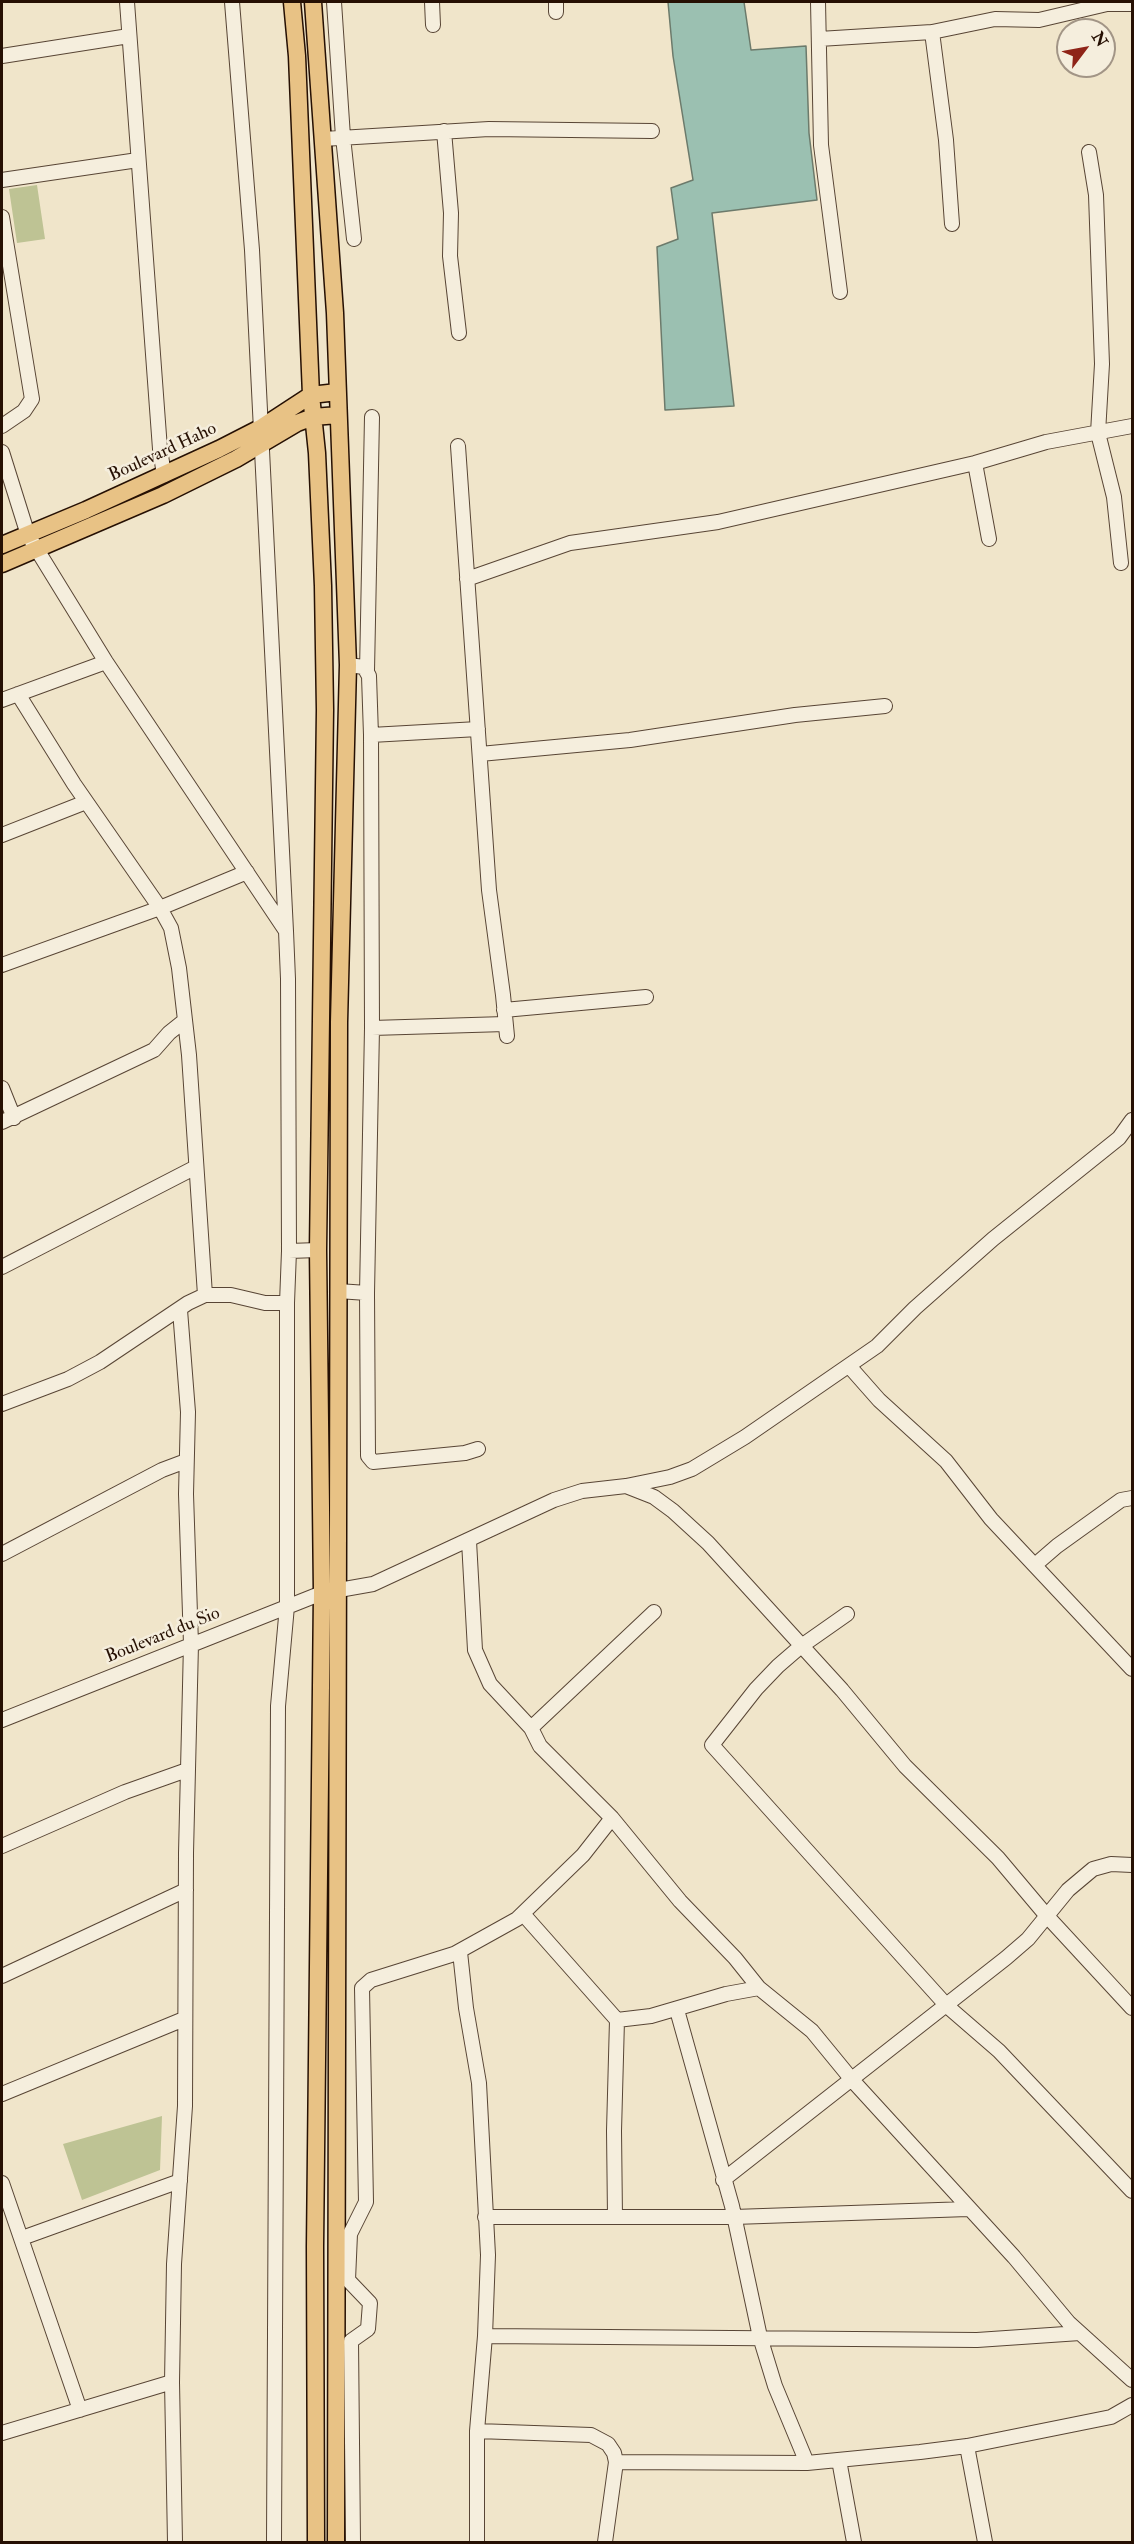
<!DOCTYPE html>
<style>
body{margin:0}
#map{position:relative;width:1134px;height:2544px;overflow:hidden;background:#f0e5ca;font-family:"IM FELL Double Pica",serif}
canvas{display:block}
.frame{position:absolute;inset:0;border:3px solid #261003;pointer-events:none}
.north{position:absolute;left:1056px;top:18px;width:60px;height:60px;box-sizing:border-box;background:#f5eedd;border:2px solid #a29586;border-radius:50%;rotate:58deg;font-size:16px;font-weight:700;line-height:24px;text-align:center;color:#261003}
.north::after{content:'';display:block;margin:auto;width:21px;height:27px;background:#8f2418;clip-path:polygon(50% 0,100% 100%,50% 72%,0 100%)}
</style>
<div id="map">
<canvas width="1134" height="2544"></canvas>
<div class="frame"></div>
<div class="north">N</div>
</div>
<script>
const ctx = document.querySelector('canvas').getContext('2d');
ctx.lineJoin = 'round';
function paint(path, color) {
  ctx.fillStyle = color;
  ctx.fill(path, 'evenodd');
}
function toPath(rows) {
  const path = new Path2D();
  for (const r of rows) {
    path.moveTo(r[0], r[1]);
    for (let i = 2; i < r.length; i += 2) path.lineTo(r[i], r[i + 1]);
  }
  return path;
}
function trace(path, color, width, dash) {
  ctx.strokeStyle = color;
  ctx.lineWidth = width;
  ctx.lineCap = dash ? 'butt' : 'round';
  ctx.setLineDash(dash || []);
  ctx.stroke(path);
}
function drawText(font, color, halo, rows, align = 'center') {
  ctx.font = font + ' "IM FELL Double Pica",serif';
  ctx.lineWidth = 5;
  ctx.setLineDash([]);
  ctx.textBaseline = 'middle';
  ctx.strokeStyle = halo;
  ctx.fillStyle = color;
  for (const [text, x, y, turn = 0] of rows) {
    ctx.save();
    ctx.translate(x, y);
    ctx.rotate((+turn || 0) * Math.PI / 180);
    ctx.textAlign = isNaN(turn) ? turn : align;
    if (halo) ctx.strokeText(text, 0, 0);
    ctx.fillText(text, 0, 0);
    ctx.restore();
  }
}
const green = toPath([
 [37,185,45,239,17,243,9,189],
 [162,2116,160,2170,82,2200,63,2144]
]);
const water = toPath([
 [668,2,744,2,751,50,806,46,809,133,817,200,712,213,734,406,665,410,657,247,678,239,671,188,693,180,673,56,668,2]
]);
const minor = toPath([
 [127,2,160,449,164,475],
 [232,2,252,250,286,931],
 [334,2,343,137,354,239],
 [432,2,433,25],
 [556,2,556,12],
 [818,2,821,145,840,292],
 [932,32,946,140,952,224],
 [819,39,932,32,995,19,1039,20,1107,4,1132,4],
 [2,56,129,36],
 [444,131,451,213,450,256,459,333],
 [323,139,489,129,652,131],
 [1089,152,1096,195,1102,364,1098,433,1114,497,1121,563],
 [2,180,138,160],
 [2,217,32,399,24,411,2,426],
 [458,446,489,890,503,995,507,1036],
 [2,452,28,535,106,662,286,931,288,979,289,1251],
 [975,463,989,539],
 [467,579,570,543,718,522,975,463,1046,442,1132,426],
 [348,665,364,667,369,676,371,735,478,729],
 [367,671,372,417],
 [18,694,74,784,160,908,171,928,179,968,189,1055,205,1295],
 [2,700,106,662],
 [371,735,372,1028,505,1024],
 [480,754,630,740,795,715,885,706],
 [2,835,86,802],
 [2,965,160,908,247,872],
 [504,1010,646,997],
 [372,1028,367,1293,368,1456,373,1462,465,1453,478,1449],
 [2,1088,14,1118],
 [2,1122,154,1050,169,1033,184,1021],
 [2,1267,196,1167],
 [338,1291,367,1293],
 [849,1366,879,1400,946,1461,991,1519,1132,1669],
 [2,1404,68,1379,100,1362,188,1303,205,1295,231,1295,265,1303,287,1303,289,1251,318,1250],
 [626,1486,654,1497,673,1511,708,1543,842,1690,905,1766,998,1858,1046,1915,1132,2008],
 [469,1541,475,1650,490,1684,531,1728,540,1746,612,1818,680,1901,735,1958,759,1988,812,2031,853,2081,1014,2257,1069,2323,1132,2380],
 [2,1554,162,1470,186,1461],
 [1035,1565,1057,1546,1121,1500,1132,1498],
 [847,1614,800,1647,778,1666,756,1689,712,1745,947,2006,999,2051,1132,2191],
 [2,1720,322,1593,373,1584,554,1500,582,1491,626,1486,670,1477,692,1469,745,1437,877,1346,915,1308,993,1239,1119,1138,1132,1120],
 [531,1728,654,1612],
 [2,1846,125,1792,187,1770],
 [524,1915,617,2020,614,2131,615,2217],
 [460,1952,466,2008,479,2083,488,2255,485,2336,477,2431,477,2542],
 [2,1976,186,1890],
 [677,2010,732,2206,760,2337,775,2386,807,2463],
 [617,2020,651,2016,726,1994,759,1988],
 [2,2094,184,2019],
 [723,2180,1006,1958,1028,1939,1068,1890,1093,1869,1111,1864,1132,1865],
 [2,2183,80,2410],
 [485,2217,734,2217,968,2209],
 [350,2234,348,2280,370,2303,368,2329,351,2341,353,2542],
 [22,2238,180,2181],
 [337,2243,350,2234,366,2202,362,1988,371,1980,454,1954,517,1919,583,1855,612,1818],
 [485,2336,977,2340,1080,2333],
 [477,2431,591,2435,608,2444,614,2453,616,2462,605,2542],
 [2,2433,172,2382],
 [967,2446,985,2542],
 [839,2460,854,2542],
 [616,2462,807,2463,920,2452,967,2446,1111,2417,1132,2405],
 [175,2542,172,2382,174,2264,185,2106,186,1853,191,1644,186,1494,188,1412,180,1310],
 [274,2542,278,1706,287,1606,287,1303]
]);
const major = toPath([
 [292,2,297,56,311,395,317,453,323,586,325,710,318,1250,322,1593,315,2246,316,2542],
 [313,2,335,313,348,665,339,1022,336,2542],
 [2,545,86,510,219,449,262,427,311,395,337,392],
 [2,564,163,495,236,459,297,423,313,417,338,415]
]);
const streetNames = [
 ["Boulevard Haho",163,453,-25],
 ["Boulevard du Sio",163,1636,-22]
];
paint(green, '#bec394');
paint(water, '#9bc0b1');
trace(water, '#6c7a6b', 1.5);
trace(minor, '#584535', 16);
trace(major, '#261003', 19);
trace(minor, '#f5eedd', 14);
trace(major, '#e8c285', 16);
drawText('18px', '#261003', '#f5eedd', streetNames);
</script>
